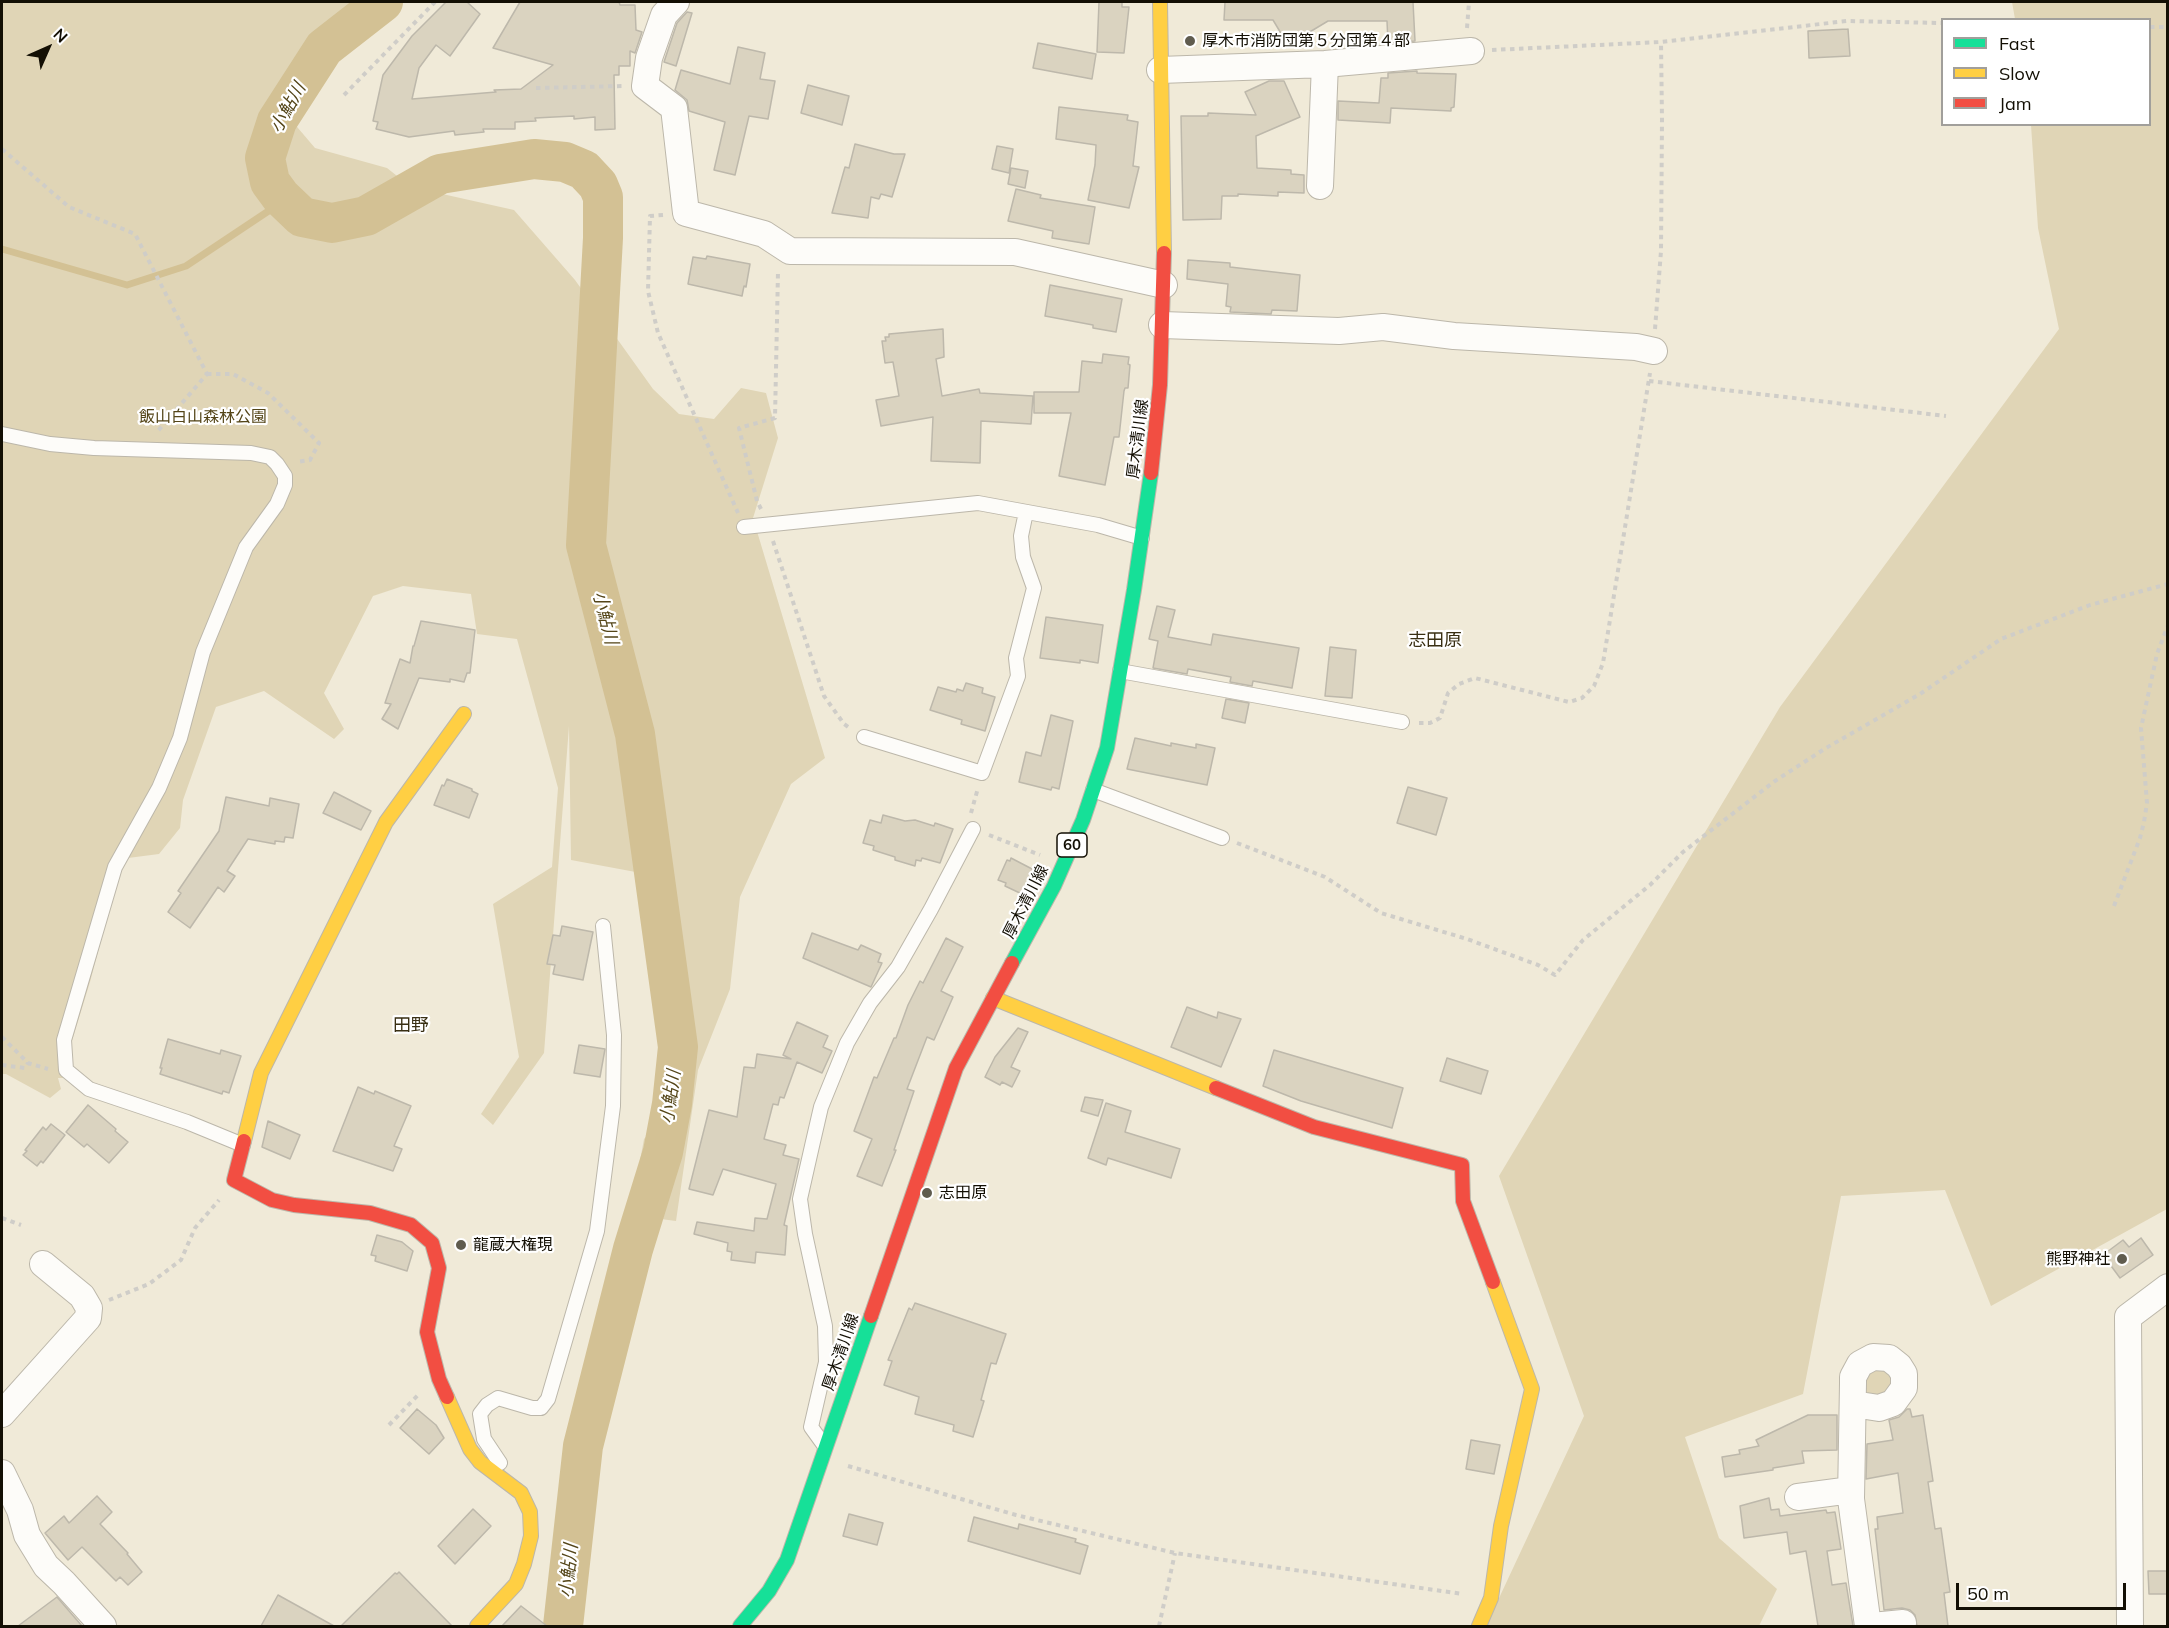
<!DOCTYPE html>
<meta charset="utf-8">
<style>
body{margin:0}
#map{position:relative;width:2169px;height:1628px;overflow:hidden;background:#f0ead8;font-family:Mulish,sans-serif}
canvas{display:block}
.frame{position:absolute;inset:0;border:3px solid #130f04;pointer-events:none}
.legend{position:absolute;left:1941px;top:18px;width:210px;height:108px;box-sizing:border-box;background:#fff;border:2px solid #a19f9b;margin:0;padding:8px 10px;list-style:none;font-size:18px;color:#130f04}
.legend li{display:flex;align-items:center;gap:12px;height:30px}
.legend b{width:30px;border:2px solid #a19f9b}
.north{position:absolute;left:18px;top:18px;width:60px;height:60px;-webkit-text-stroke:4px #fff;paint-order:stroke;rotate:45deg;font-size:16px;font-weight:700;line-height:24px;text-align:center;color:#130f04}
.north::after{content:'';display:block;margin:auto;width:21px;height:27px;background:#130f04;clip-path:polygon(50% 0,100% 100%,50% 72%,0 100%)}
.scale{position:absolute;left:1956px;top:1583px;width:170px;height:27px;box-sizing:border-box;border:3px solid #130f04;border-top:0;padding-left:8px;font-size:18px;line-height:21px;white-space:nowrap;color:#130f04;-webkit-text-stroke:4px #fff;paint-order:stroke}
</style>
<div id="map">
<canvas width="2169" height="1628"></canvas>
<div class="frame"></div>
<ul class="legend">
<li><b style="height:8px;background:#16e098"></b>Fast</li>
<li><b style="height:8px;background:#ffcf43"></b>Slow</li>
<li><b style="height:8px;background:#f24e42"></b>Jam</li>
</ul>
<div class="north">N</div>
<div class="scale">50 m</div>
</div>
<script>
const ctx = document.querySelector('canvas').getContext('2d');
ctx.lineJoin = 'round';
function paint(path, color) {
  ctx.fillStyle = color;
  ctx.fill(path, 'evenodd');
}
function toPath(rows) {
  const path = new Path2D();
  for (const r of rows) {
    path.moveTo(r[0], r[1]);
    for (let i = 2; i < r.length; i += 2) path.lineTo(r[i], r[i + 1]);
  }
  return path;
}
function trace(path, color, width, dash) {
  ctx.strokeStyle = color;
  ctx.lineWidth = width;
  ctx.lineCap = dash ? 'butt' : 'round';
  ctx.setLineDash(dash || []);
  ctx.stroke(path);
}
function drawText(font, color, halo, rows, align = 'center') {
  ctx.font = font + ' Mulish,"Noto Sans JP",sans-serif';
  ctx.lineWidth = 4.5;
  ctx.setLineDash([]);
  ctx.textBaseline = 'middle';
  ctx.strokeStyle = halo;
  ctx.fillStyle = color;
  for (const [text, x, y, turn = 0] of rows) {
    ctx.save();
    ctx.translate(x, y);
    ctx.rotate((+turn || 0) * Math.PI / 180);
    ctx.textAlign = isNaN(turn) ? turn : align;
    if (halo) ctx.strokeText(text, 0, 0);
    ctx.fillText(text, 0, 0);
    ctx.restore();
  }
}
const green = toPath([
 [2,2,353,2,316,54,292,121,315,148,387,168,411,187,514,210,575,280,653,389,679,414,714,419,741,388,766,393,778,438,753,518,825,758,791,784,740,897,730,989,698,1070,676,1221,630,1215,644,1139,667,1114,664,859,641,873,571,860,569,726,544,1053,493,1125,481,1114,519,1057,493,904,552,867,558,788,517,639,477,634,471,594,403,586,373,596,324,693,344,729,334,739,264,691,216,707,183,800,180,828,159,854,128,858,120,868,90,982,71,1044,65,1078,58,1078,61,1089,50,1098,6,1074,2,1074],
 [2012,2,2167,2,2167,1209,1991,1306,1945,1190,1841,1196,1803,1394,1685,1437,1719,1538,1777,1589,1759,1626,1486,1626,1584,1416,1499,1176,1780,707,2059,329,2038,228,2031,125,2150,124,2150,20,2015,19],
 [1874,1363,1896,1375,1886,1397,1866,1394,1864,1392,1861,1374]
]);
const stream = toPath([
 [2,249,127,285,186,266,285,200]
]);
const river = toPath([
 [383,2,324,48,277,121,265,158,270,182,281,197,302,217,332,223,366,216,440,174,534,159,565,162,584,170,598,185,603,197,603,238,586,545,635,734,678,1047,672,1104,663,1152,633,1249,583,1446,563,1626]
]);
const building = toPath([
 [446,2,467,2,480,14,450,56,436,45,419,68,412,99,496,92,494,90,521,89,553,65,493,48,520,2,619,2,620,5,635,5,636,30,642,32,635,53,630,51,630,66,619,66,619,75,614,75,615,129,595,130,595,117,574,119,574,116,535,118,536,121,515,122,515,129,483,129,484,132,455,135,454,131,409,137,376,129,378,122,373,121,383,75,412,36,446,2],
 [1099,2,1122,2,1122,7,1129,7,1124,53,1097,52,1099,2],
 [1225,2,1413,2,1415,41,1388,43,1387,21,1328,21,1288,45,1273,20,1224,20,1225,2],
 [687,12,692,13,676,66,664,62,677,23,687,12],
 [1848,29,1850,56,1809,58,1808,31,1848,29],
 [1038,43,1096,54,1092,79,1033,68,1038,43],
 [738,47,765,53,760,79,775,81,768,119,749,116,735,175,714,170,725,122,689,111,687,100,675,90,681,70,730,84,738,47],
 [1417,71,1417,73,1456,74,1454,107,1451,108,1451,111,1391,108,1390,123,1338,120,1338,101,1379,103,1381,78,1388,78,1388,73,1417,71],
 [1269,81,1284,81,1300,117,1256,136,1257,168,1291,170,1291,174,1304,175,1304,193,1278,192,1278,196,1238,194,1238,196,1222,196,1221,219,1183,220,1181,116,1208,116,1208,113,1256,115,1245,92,1269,81],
 [808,85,849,96,842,125,801,113,808,85],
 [1059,107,1128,115,1127,120,1138,122,1133,166,1139,167,1129,208,1088,200,1095,165,1096,145,1056,139,1059,107],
 [855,144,894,154,905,154,892,197,881,194,879,199,871,197,868,218,832,213,845,167,849,168,855,144],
 [997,146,1013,149,1009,173,992,169,997,146],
 [1011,168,1028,171,1025,188,1008,184,1011,168],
 [1016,189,1041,195,1040,198,1095,207,1089,244,1052,238,1053,231,1008,221,1016,189],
 [707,256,750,264,746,287,744,286,742,296,688,284,693,257,706,259,707,256],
 [1188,260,1230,263,1230,267,1300,275,1297,311,1272,310,1271,314,1230,312,1231,307,1226,306,1228,284,1187,279,1188,260],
 [1050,285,1122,299,1116,332,1093,328,1093,325,1045,316,1050,285],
 [943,329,944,357,936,359,942,396,979,389,980,393,1033,396,1031,424,981,421,980,463,931,461,933,417,881,426,876,400,899,396,893,362,885,363,882,341,886,341,885,337,889,337,889,334,943,329],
 [1103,354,1129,357,1128,364,1130,365,1128,388,1125,388,1124,391,1119,437,1114,437,1105,485,1059,476,1071,413,1034,413,1034,392,1079,392,1082,361,1102,363,1103,354],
 [1157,606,1175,610,1168,637,1211,645,1213,634,1299,648,1292,688,1253,681,1252,686,1230,682,1231,677,1188,669,1187,674,1153,668,1158,641,1149,639,1157,606],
 [1046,617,1103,625,1098,663,1080,660,1080,663,1040,658,1046,617],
 [421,621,475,630,470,673,467,673,464,682,450,679,450,682,419,678,398,729,382,719,391,704,385,703,400,659,410,663,413,646,414,646,421,621],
 [1330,647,1356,650,1352,698,1325,696,1330,647],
 [966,683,983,688,982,693,995,697,985,731,961,724,962,720,930,710,938,687,956,692,957,689,963,691,966,683],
 [1226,699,1249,703,1245,723,1222,718,1226,699],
 [1051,715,1073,721,1059,789,1052,787,1051,790,1019,782,1026,752,1041,756,1051,715],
 [1135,738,1171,746,1171,743,1196,748,1196,744,1215,748,1207,785,1127,769,1135,738],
 [447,779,472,789,472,791,478,794,469,818,434,805,442,785,444,786,447,779],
 [1408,787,1447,798,1436,835,1397,823,1408,787],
 [334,792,371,811,361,830,323,813,334,792],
 [226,797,269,806,270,798,299,804,293,838,285,837,284,842,275,841,275,844,248,839,227,871,235,876,224,892,218,887,190,928,168,912,181,893,178,891,219,831,226,797],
 [883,815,905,821,915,820,934,826,935,823,953,829,940,863,922,858,921,861,916,860,915,866,895,860,895,857,873,850,874,846,863,843,870,820,881,823,883,815],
 [1011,858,1034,870,1024,895,1005,886,1006,883,998,880,1007,860,1010,861,1011,858],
 [562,926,593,932,583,980,553,974,555,965,547,964,553,935,560,936,562,926],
 [812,933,858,950,861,945,881,954,878,962,882,963,871,987,803,958,812,933],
 [946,938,963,947,941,991,953,997,934,1040,927,1037,907,1089,914,1091,894,1150,896,1150,882,1186,857,1176,872,1139,854,1131,874,1077,877,1078,894,1038,896,1038,908,1005,920,981,923,983,946,938],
 [1187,1007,1217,1018,1218,1012,1241,1019,1221,1067,1171,1047,1187,1007],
 [797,1022,828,1036,823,1047,832,1051,822,1073,797,1062,784,1098,780,1097,778,1105,773,1104,764,1139,786,1145,783,1155,799,1159,784,1225,787,1226,785,1255,756,1252,755,1263,731,1260,732,1252,727,1251,728,1243,694,1234,697,1222,754,1231,755,1218,767,1219,776,1184,723,1169,713,1195,689,1189,709,1110,737,1117,744,1067,755,1068,757,1054,791,1059,783,1055,797,1022],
 [1018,1028,1028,1032,1011,1067,1020,1071,1012,1087,1002,1082,1000,1085,985,1077,995,1057,1018,1028],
 [168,1039,220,1054,221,1050,241,1056,229,1093,223,1091,222,1094,160,1074,162,1068,160,1068,168,1039],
 [579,1045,605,1049,600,1077,574,1073,579,1045],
 [1274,1050,1403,1088,1392,1128,1301,1101,1263,1086,1274,1050],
 [1447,1058,1488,1071,1481,1094,1440,1081,1447,1058],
 [358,1087,374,1094,375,1091,411,1106,394,1146,402,1149,393,1171,333,1151,358,1087],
 [1085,1097,1103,1100,1098,1116,1081,1111,1085,1097],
 [1106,1103,1131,1111,1125,1132,1180,1149,1171,1178,1108,1158,1106,1165,1088,1158,1106,1103],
 [88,1105,116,1129,115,1131,128,1142,109,1163,87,1144,84,1147,66,1132,88,1105],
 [268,1121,300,1135,290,1159,262,1147,268,1121],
 [51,1124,65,1135,43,1163,41,1161,37,1166,23,1155,27,1151,25,1150,43,1127,46,1130,51,1124],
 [377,1235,402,1242,413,1251,407,1271,375,1261,376,1256,371,1255,377,1235],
 [2141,1238,2153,1255,2120,1278,2103,1255,2123,1240,2129,1247,2141,1238],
 [915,1303,1006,1334,996,1364,991,1363,981,1400,984,1401,973,1437,953,1431,954,1425,915,1414,919,1397,884,1385,892,1361,888,1360,909,1308,912,1310,915,1303],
 [417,1409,436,1425,444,1438,429,1454,400,1428,417,1409],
 [1907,1409,1910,1409,1912,1417,1923,1415,1933,1481,1928,1482,1935,1529,1941,1528,1950,1592,1944,1593,1948,1626,1917,1626,1915,1615,1910,1610,1902,1608,1884,1610,1875,1529,1878,1529,1877,1517,1903,1513,1898,1473,1866,1479,1867,1444,1893,1440,1889,1420,1899,1417,1907,1409],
 [1808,1415,1837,1415,1837,1450,1802,1451,1804,1463,1773,1468,1773,1470,1725,1477,1722,1457,1740,1454,1739,1450,1759,1446,1756,1440,1808,1415],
 [1471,1440,1500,1445,1494,1474,1466,1469,1471,1440],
 [97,1496,112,1512,100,1524,128,1553,127,1554,142,1572,128,1585,120,1577,116,1581,82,1547,68,1560,45,1533,64,1516,69,1523,97,1496],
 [1769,1498,1771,1510,1779,1509,1780,1516,1826,1510,1827,1513,1835,1512,1841,1549,1827,1551,1832,1585,1846,1583,1853,1626,1818,1626,1806,1551,1790,1554,1787,1532,1744,1538,1740,1506,1769,1498],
 [473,1509,491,1526,455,1564,438,1546,473,1509],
 [849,1514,883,1523,877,1545,843,1536,849,1514],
 [974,1517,1018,1529,1019,1524,1076,1539,1075,1542,1088,1546,1080,1574,968,1541,974,1517],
 [2148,1571,2168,1571,2168,1594,2149,1594,2148,1571],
 [399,1572,452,1626,341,1626,395,1573,397,1574,399,1572],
 [278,1595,334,1626,261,1626,278,1595],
 [57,1597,82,1626,18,1626,57,1597],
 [521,1606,547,1626,502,1626,521,1606]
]);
const path = toPath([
 [2150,27,2168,27],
 [1467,28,1469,2],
 [1492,50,1661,42,1847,21,1942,23],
 [536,88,623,86],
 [344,95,435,2],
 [2,149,69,207,135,234,207,374,157,432],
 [663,215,650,216,648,291,658,333,738,513],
 [1655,329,1661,251,1662,120,1661,42],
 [207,374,233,374,268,393,319,443,310,460,297,462],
 [1649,381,1946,416],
 [761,509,757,501,739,428,775,418,778,271],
 [773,541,824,696,844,724,851,729],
 [1419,723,1430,723,1440,718,1448,693,1459,684,1475,678,1569,702,1582,698,1594,686,1603,663,1650,373],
 [971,813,978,788],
 [989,835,1040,855],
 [1237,843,1325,877,1381,913,1467,939,1538,965,1555,975,1583,940,1650,885,1683,852,1775,781,1826,748,1920,694,2001,639,2090,605,2168,584],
 [2114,906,2140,838,2144,822,2147,803,2141,728,2157,654,2168,625],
 [2,1037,28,1063,48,1069],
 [2,1065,25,1068,28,1063],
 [2,1218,21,1225],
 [109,1300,149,1284,181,1260,195,1228,219,1200],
 [389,1425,418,1395],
 [848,1466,1016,1515,1175,1553,1463,1594],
 [1159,1626,1175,1553]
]);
const lane = toPath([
 [2,434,50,444,94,448,251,453,270,457,277,464,285,476,285,485,277,504,246,547,203,652,180,738,159,788,115,867,64,1040,66,1070,89,1089,187,1122,243,1145],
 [744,527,978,503,1098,525,1142,538],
 [1120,671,1402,722],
 [864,737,982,773,1018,676,1016,658,1034,588,1023,557,1021,536,1026,512],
 [1093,790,1222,838],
 [824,1445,811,1427,826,1362,825,1326,805,1234,800,1199,812,1146,821,1107,847,1043,870,1003,898,967,931,909,973,829],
 [500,1463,484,1439,480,1414,487,1405,498,1398,532,1408,541,1408,548,1399,597,1231,613,1106,614,1035,603,926]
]);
const street = toPath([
 [676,2,664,15,649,58,645,86,674,108,686,213,764,234,790,251,1015,252,1164,285],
 [1160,70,1325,64,1471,51],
 [1320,186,1325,64],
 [1162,325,1339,331,1383,327,1454,336,1636,347,1654,351],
 [1853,1404,1879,1408,1893,1403,1904,1388,1904,1374,1899,1366,1889,1358,1873,1357,1860,1364,1853,1377,1853,1383,1851,1499,1868,1626],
 [2,1414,88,1318,89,1308,82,1296,43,1264],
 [2,1473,20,1510,27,1535,46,1566,64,1583,103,1626],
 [1798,1497,1851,1490],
 [1872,1626,1903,1623],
 [2130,1626,2128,1317,2168,1287]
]);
const fast = toPath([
 [1012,963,1054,886,1083,820,1107,748,1134,590,1151,473],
 [740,1626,769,1591,787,1560,871,1316]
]);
const slow = toPath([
 [1160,2,1164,253],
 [993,998,1216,1088],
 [244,1141,261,1073,386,822,464,714],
 [447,1397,470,1449,480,1462,521,1493,530,1512,531,1536,524,1564,516,1584,477,1626],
 [1479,1626,1491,1598,1501,1526,1532,1389,1493,1282]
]);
const jam = toPath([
 [1151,473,1160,385,1164,253],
 [1216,1088,1314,1127,1462,1165,1463,1201,1493,1282],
 [244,1141,234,1180,272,1200,294,1205,370,1213,411,1225,432,1243,439,1268,427,1332,439,1379,447,1397],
 [871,1316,956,1068,1012,963]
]);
const markers = [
 [1190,41,6,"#605c4e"],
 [927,1193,6,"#605c4e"],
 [461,1245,6,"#605c4e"],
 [2122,1259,6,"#605c4e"]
];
const shields = [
 [1072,845,30]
];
const shieldNames = [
 ["60",1072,845]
];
const poiNames = [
 ["厚木市消防団第５分団第４部",1202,41],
 ["志田原",939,1193],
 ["龍蔵大権現",473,1245],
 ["熊野神社",2110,1259,"right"]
];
const parkNames = [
 ["飯山白山森林公園",203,417]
];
const streetNames = [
 ["厚木清川線",1138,439,-83],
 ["厚木清川線",1026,902,-63],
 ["厚木清川線",841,1352,-71]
];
const waterNames = [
 ["小鮎川",288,108,-61],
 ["小鮎川",605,618,76],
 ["小鮎川",671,1097,-82],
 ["小鮎川",569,1571,-84]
];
const neighbourhoodNames = [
 ["志田原",1435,641],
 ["田野",411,1026]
];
paint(green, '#e0d5b6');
trace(stream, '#d3c194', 7);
trace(river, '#d3c194', 40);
paint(building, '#dad3c0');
trace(building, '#bdb8ab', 1.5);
trace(lane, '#bcb7aa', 16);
trace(street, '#bcb7aa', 28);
trace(fast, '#bcb7aa', 16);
trace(slow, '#bcb7aa', 16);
trace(jam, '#bcb7aa', 16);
trace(path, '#cfcdc8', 4, [4.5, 4.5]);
trace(lane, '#fdfcf9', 14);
trace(street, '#fdfcf9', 26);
trace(fast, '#16e098', 14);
trace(slow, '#ffcf43', 14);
trace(jam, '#f24e42', 14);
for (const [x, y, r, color] of markers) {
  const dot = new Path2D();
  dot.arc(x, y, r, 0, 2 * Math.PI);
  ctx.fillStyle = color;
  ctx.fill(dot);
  trace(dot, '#fff', 2);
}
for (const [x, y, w] of shields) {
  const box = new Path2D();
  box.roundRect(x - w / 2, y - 12, w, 24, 4.5);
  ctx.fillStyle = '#fff';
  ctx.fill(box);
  trace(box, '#130f04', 1.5);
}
drawText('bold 15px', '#130f04', null, shieldNames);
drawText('16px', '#130f04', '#fff', poiNames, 'left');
drawText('16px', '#544518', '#fff', parkNames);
drawText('16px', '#130f04', '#fff', streetNames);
drawText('italic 18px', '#544518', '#fff', waterNames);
drawText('18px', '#392f13', '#fff', neighbourhoodNames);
</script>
